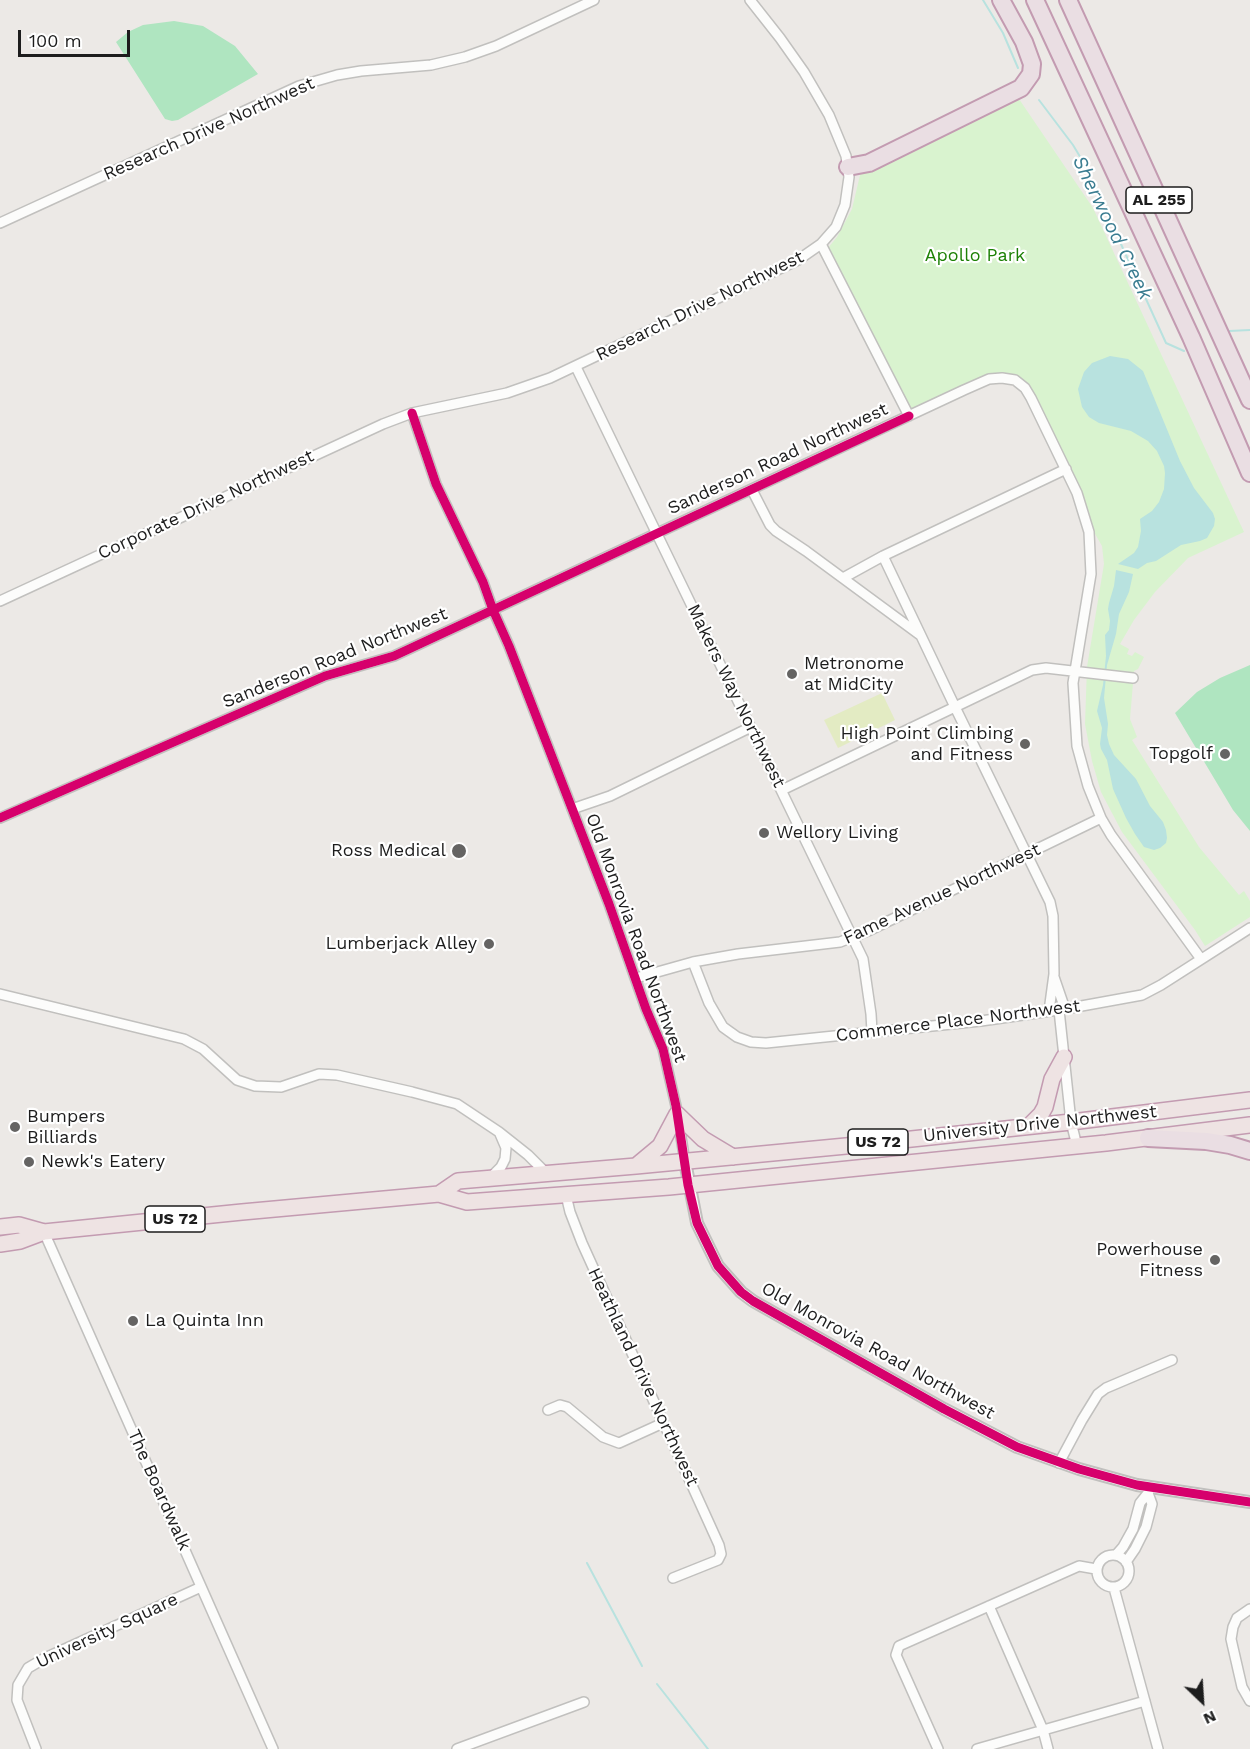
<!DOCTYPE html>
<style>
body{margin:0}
#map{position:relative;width:1250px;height:1749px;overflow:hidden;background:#ece9e6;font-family:"Work Sans",sans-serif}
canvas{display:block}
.north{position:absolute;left:1172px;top:1671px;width:60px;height:60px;-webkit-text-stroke:4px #fff;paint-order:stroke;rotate:155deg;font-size:16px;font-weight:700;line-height:24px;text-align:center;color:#1d1d1d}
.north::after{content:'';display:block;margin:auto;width:21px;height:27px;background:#1d1d1d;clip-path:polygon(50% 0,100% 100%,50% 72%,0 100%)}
.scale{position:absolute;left:18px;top:30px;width:112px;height:27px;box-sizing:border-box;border:3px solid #1d1d1d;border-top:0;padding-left:8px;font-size:18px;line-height:21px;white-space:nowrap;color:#1d1d1d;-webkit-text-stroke:4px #fff;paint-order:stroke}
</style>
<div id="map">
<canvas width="1250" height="1749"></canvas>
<div class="north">N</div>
<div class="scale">100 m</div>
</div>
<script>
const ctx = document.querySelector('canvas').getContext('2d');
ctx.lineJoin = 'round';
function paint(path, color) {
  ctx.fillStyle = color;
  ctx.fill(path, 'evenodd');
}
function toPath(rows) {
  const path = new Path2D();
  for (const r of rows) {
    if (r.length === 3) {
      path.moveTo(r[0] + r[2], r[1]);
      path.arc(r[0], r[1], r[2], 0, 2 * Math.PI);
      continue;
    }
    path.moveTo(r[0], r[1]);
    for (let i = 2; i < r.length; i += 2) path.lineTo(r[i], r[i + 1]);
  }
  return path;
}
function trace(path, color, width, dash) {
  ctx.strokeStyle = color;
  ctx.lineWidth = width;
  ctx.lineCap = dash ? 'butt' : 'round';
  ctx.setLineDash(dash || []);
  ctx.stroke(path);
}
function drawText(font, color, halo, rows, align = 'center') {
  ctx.font = font + ' "Work Sans",sans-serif';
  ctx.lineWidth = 4.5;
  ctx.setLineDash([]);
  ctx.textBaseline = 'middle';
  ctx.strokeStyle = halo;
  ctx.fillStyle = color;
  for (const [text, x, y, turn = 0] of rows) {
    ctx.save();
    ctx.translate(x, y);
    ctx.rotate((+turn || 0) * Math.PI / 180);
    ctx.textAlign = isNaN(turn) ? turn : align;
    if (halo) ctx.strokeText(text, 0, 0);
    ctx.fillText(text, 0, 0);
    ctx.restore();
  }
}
const grass = toPath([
 [882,693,895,720,838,748,824,720]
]);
const park = toPath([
 [1019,99,1093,208,1244,532,1188,558,1155,592,1134,620,1120,644,1129,649,1127,654,1132,656,1135,652,1144,657,1138,669,1134,671,1130,719,1137,737,1132,740,1199,847,1239,895,1244,891,1250,901,1250,917,1205,946,1195,930,1122,832,1101,792,1092,761,1085,724,1087,667,1104,564,1102,546,1086,518,1025,388,1002,378,909,416,828,248,837,237,852,209,861,171]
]);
const pitch = toPath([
 [174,21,203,26,235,46,258,74,178,120,172,121,165,119,116,42,128,32,143,25],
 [1250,665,1250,831,1233,810,1175,713,1197,692,1220,678]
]);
const water = toPath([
 [1110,356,1128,359,1143,371,1180,461,1194,488,1213,513,1215,519,1214,526,1207,538,1200,541,1181,545,1156,561,1147,563,1138,569,1118,564,1134,553,1138,547,1141,531,1140,519,1152,511,1159,502,1164,489,1165,473,1164,466,1157,451,1148,441,1131,431,1099,423,1089,417,1082,407,1078,389,1084,372,1092,363],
 [1116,570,1133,574,1129,592,1119,614,1116,634,1107,665,1104,698,1108,724,1107,735,1109,744,1114,755,1136,779,1150,806,1163,822,1166,830,1167,838,1166,843,1160,848,1154,850,1144,847,1135,834,1126,818,1113,789,1107,760,1101,749,1100,744,1102,728,1097,711,1103,685,1106,656,1105,635,1109,630,1110,621,1108,609,1109,603,1114,586]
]);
const stream = toPath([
 [983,0,1003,33,1018,68],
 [1039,100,1073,145,1085,165,1166,343,1184,351],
 [1229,331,1250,330],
 [587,1563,642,1666],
 [657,1684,708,1749]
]);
const minor = toPath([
 [0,223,299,86,337,75,361,71,431,65,465,57,496,46,594,0],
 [821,244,909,416],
 [576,367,863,959,871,1014,872,1032],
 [412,413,436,484,483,582,493,610,509,646,609,904,646,1009,663,1049,676,1106,685,1162],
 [752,490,770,525,776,531,806,551,920,635],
 [883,556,955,707,1050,902,1053,916,1054,974,1049,1011],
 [843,578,883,556,1066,469],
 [0,601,383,424,412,413,507,393,550,378,798,260,821,244,836,227,845,205,849,177,846,156,829,115,804,72,780,38,750,0],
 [782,790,1032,670,1046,668,1133,678],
 [572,809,610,796,751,727],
 [0,818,325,676,394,656,964,390,989,379,1002,378,1015,380,1025,388,1031,398,1077,493,1089,532,1091,574,1073,683,1077,746,1088,786,1101,818,1111,835,1201,959],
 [693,962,709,1003,723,1027,737,1037,751,1042,766,1043,981,1021,1065,1009,1142,995,1161,985,1250,928],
 [1054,977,1065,1009],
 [636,978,693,962,738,954,840,942,868,931,1101,818],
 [0,994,184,1039,203,1049,237,1080,255,1086,281,1087,319,1074,337,1075,412,1092,457,1104,499,1132,528,1155,546,1173],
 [1059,1010,1071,1122,1077,1146],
 [491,1177,501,1167,505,1159,506,1148,500,1134],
 [566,1195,570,1212,582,1243,719,1545,721,1554,718,1560,673,1578],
 [44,1232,273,1749],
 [548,1410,560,1405,567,1407,603,1437,619,1443,663,1423],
 [1059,1463,1082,1420,1098,1394,1106,1388,1172,1360],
 [1113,1571,16],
 [1116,1555,1123,1547,1133,1529,1140,1503,1148,1493,1150,1487],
 [1126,1562,1135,1549,1146,1527,1152,1504,1148,1493],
 [1114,1588,1158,1749],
 [989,1606,1043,1730,1048,1749],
 [1250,1609,1237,1618,1233,1627,1231,1639,1242,1687,1250,1701],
 [36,1749,17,1700,18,1685,28,1668,45,1658,201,1587],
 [457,1749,584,1702],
 [938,1749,896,1655,899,1646,1079,1566,1096,1569],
 [977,1749,1145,1701]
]);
const tertiary = toPath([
 [685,1162,697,1223,718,1266,741,1292,753,1301,944,1409,1017,1447,1079,1469,1137,1485,1250,1502]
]);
const trunk = toPath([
 [1029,1126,1041,1114,1045,1107,1052,1079,1064,1057],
 [636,1166,660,1146,677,1114,703,1139,733,1157],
 [439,1194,458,1181,636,1166,846,1146,1071,1122,1250,1100],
 [0,1227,19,1225,44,1232],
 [0,1244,20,1241,44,1232,242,1212,439,1194,467,1202,669,1187,1106,1143,1250,1125]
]);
const motorway = toPath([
 [1035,0,1191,337,1250,473],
 [1068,0,1250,400],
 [848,167,869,163,1021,88,1031,74,1032,64,1024,42,1001,0],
 [1148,1138,1206,1141,1230,1145,1250,1151]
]);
const cycleway = toPath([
 [412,413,436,484,483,582,493,610,509,646,609,904,646,1009,663,1049,676,1106,688,1185,697,1223,718,1266,741,1292,753,1301,944,1409,1017,1447,1079,1469,1137,1485,1250,1502],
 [0,818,325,676,394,656,909,416]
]);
const markers = [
 [792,674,6,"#656463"],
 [1025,744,6,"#656463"],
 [1225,754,6,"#656463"],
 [764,833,6,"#656463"],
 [459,851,8,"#656463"],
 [489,944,6,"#656463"],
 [15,1127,6,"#656463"],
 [29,1162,6,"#656463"],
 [1215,1260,6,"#656463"],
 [133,1321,6,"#656463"]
];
const shields = [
 [1159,200,66],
 [878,1142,60],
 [175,1219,60]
];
const shieldNames = [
 ["AL 255",1159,200],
 ["US 72",878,1142],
 ["US 72",175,1219]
];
const streetNames = [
 ["Research Drive Northwest",209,129,-24],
 ["Research Drive Northwest",700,306,-26],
 ["Sanderson Road Northwest",778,459,-25],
 ["Corporate Drive Northwest",206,505,-25],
 ["Sanderson Road Northwest",335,658,-22],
 ["Makers Way Northwest",736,696,64],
 ["Fame Avenue Northwest",942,894,-25],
 ["Old Monrovia Road Northwest",636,938,70],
 ["Commerce Place Northwest",958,1021,-7],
 ["University Drive Northwest",1040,1124,-6],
 ["Old Monrovia Road Northwest",878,1351,29],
 ["Heathland Drive Northwest",643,1377,65],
 ["The Boardwalk",159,1490,66],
 ["University Square",107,1631,-25]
];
const parkNames = [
 ["Apollo Park",975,256]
];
const poiNames = [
 ["Metronome",804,664],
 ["at MidCity",804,685],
 ["High Point Climbing",1013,734,"right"],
 ["and Fitness",1013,755,"right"],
 ["Topgolf",1213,754,"right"],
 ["Wellory Living",776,833],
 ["Ross Medical",446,851,"right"],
 ["Lumberjack Alley",477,944,"right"],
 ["Bumpers",27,1117],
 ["Billiards",27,1138],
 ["Newk's Eatery",41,1162],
 ["Powerhouse",1203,1250,"right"],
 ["Fitness",1203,1271,"right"],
 ["La Quinta Inn",145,1321]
];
const waterNames = [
 ["Sherwood Creek",1112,228,64]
];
paint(grass, '#e3ebc3');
paint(park, '#d9f3cf');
paint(pitch, '#afe5c0');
paint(water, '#b8e2df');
trace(stream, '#b8e2df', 2);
trace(minor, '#c1c0be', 12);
trace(tertiary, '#c1c0be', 14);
trace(trunk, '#c39bb1', 18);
trace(motorway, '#c39bb1', 20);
trace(minor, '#fcfcfb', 9);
trace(tertiary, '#fcfcfb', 10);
trace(trunk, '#eee3e3', 15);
trace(motorway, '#eadee3', 16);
trace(cycleway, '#d6006c', 9);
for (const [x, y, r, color] of markers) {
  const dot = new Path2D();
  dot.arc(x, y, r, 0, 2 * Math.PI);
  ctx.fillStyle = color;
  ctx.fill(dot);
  trace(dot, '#fff', 2);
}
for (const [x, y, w] of shields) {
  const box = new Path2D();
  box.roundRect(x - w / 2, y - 13, w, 26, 4.5);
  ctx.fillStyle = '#fff';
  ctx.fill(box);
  trace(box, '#1d1d1d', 1.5);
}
drawText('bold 16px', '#1d1d1d', null, shieldNames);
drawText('18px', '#1d1d1d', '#fff', streetNames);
drawText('18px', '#1d8106', '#fff', parkNames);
drawText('18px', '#1d1d1d', '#fff', poiNames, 'left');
drawText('italic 20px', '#3b7d91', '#fff', waterNames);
</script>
